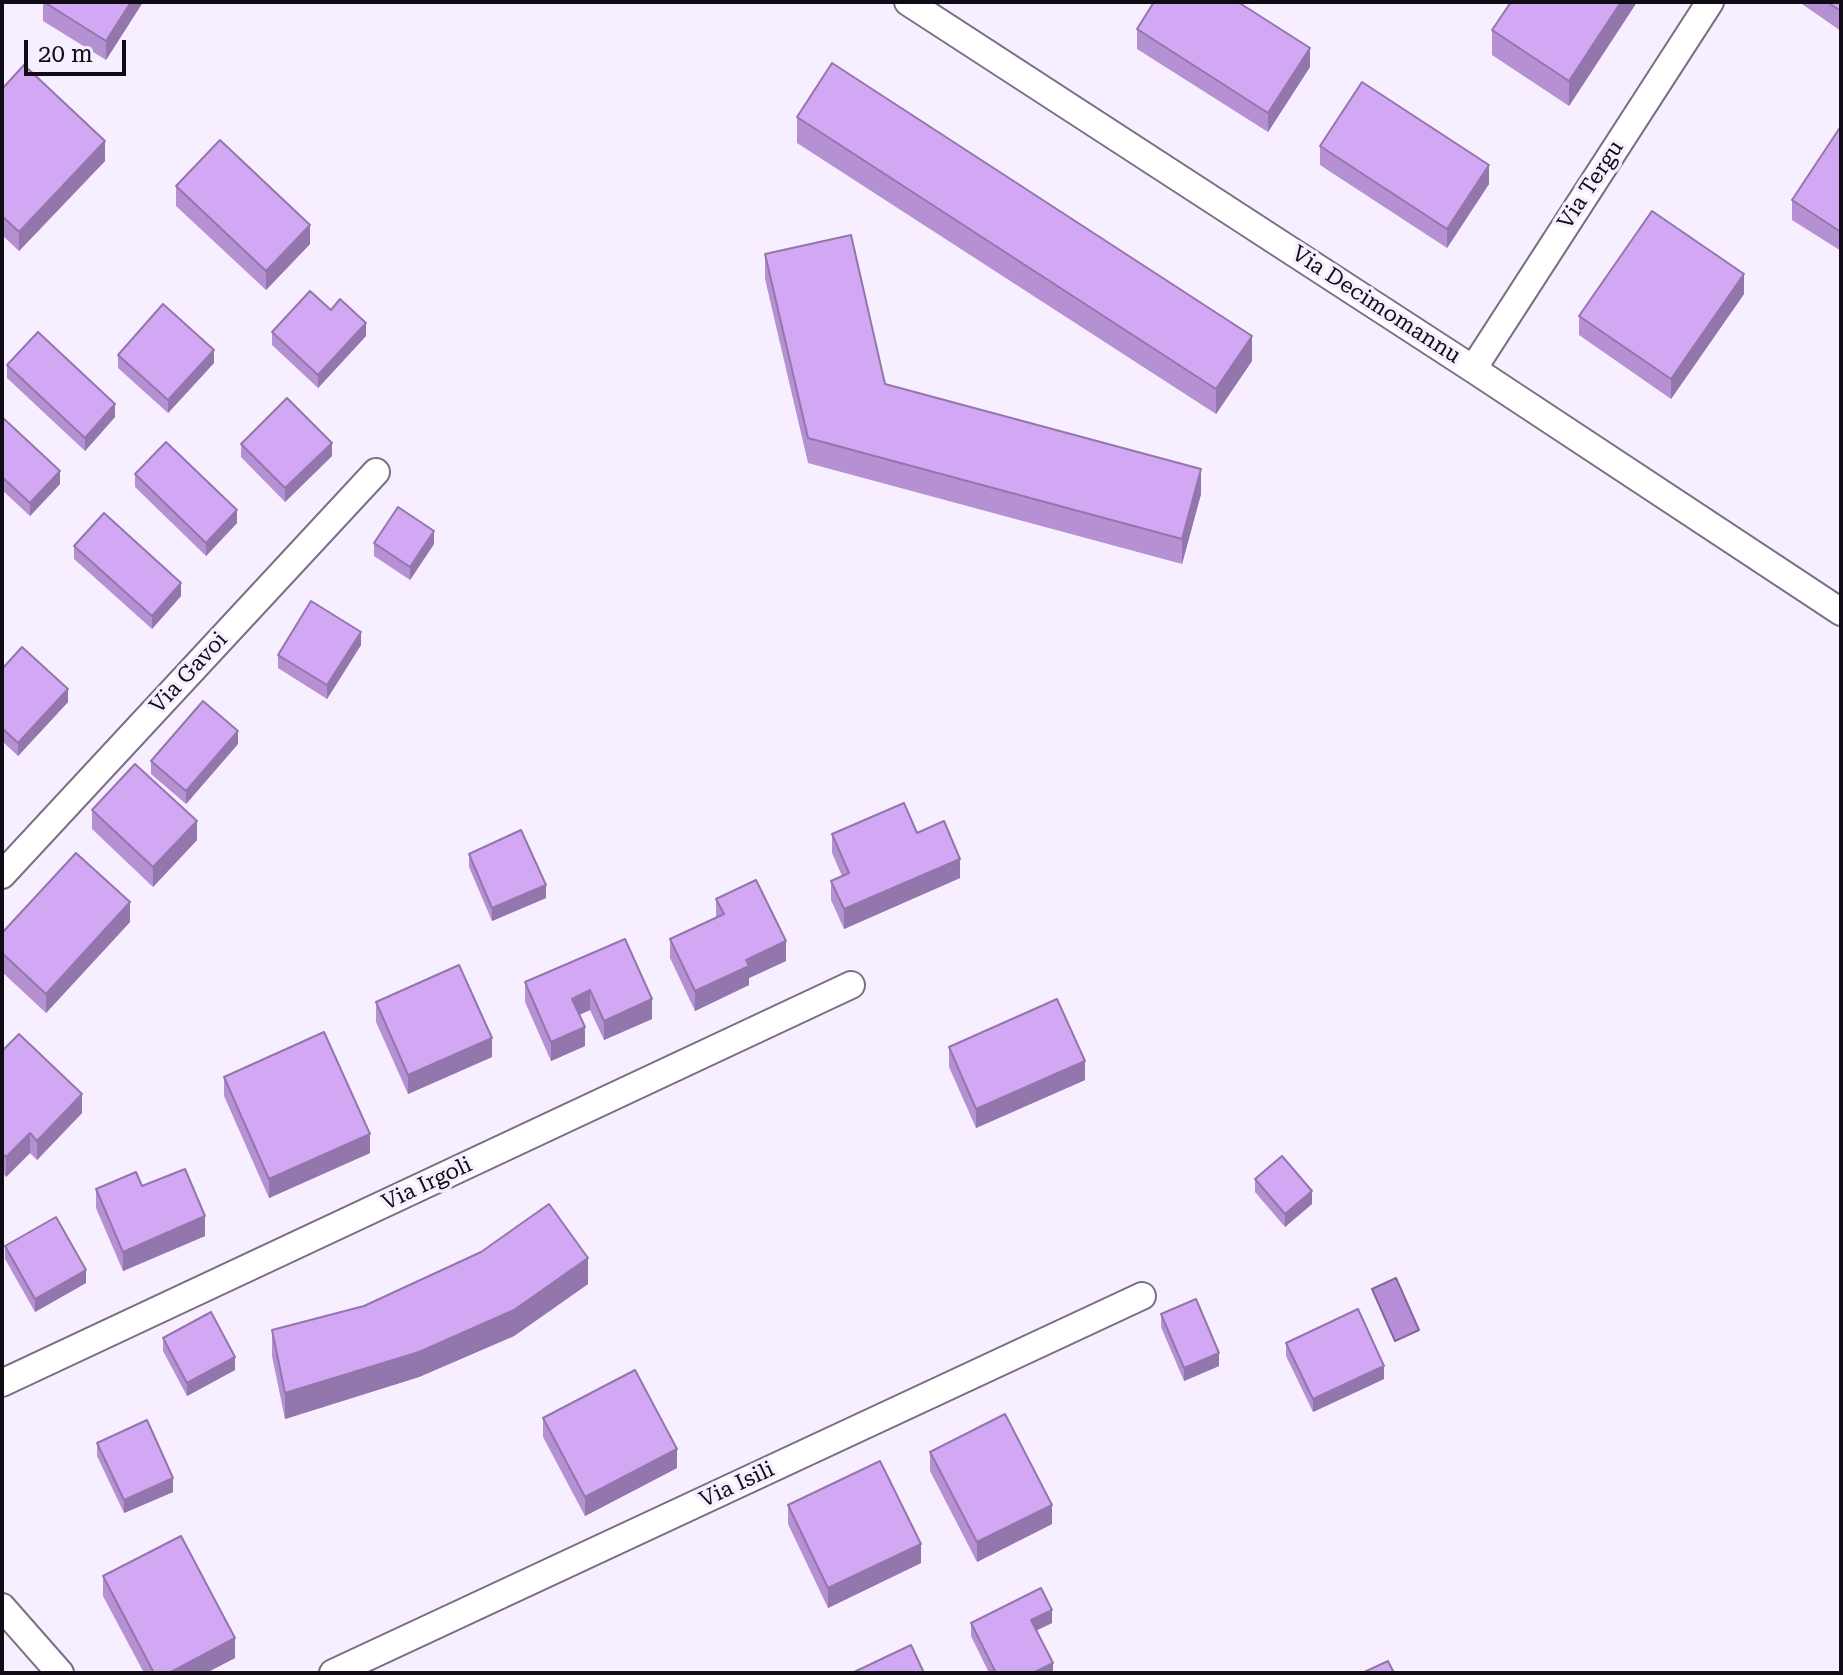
<!DOCTYPE html>
<style>
body{margin:0}
#map{position:relative;width:1843px;height:1675px;overflow:hidden;background:#f7efff;font-family:"Roboto Serif",serif}
canvas{display:block}
.frame{position:absolute;inset:0;border:4px solid #100b14;pointer-events:none}
.scale{position:absolute;left:24px;top:40px;width:102px;height:36px;box-sizing:border-box;border:4px solid #100b14;border-top:0;padding-left:10px;font-size:24px;line-height:28px;white-space:nowrap;color:#100b14;-webkit-text-stroke:6px #f7efff;paint-order:stroke}
</style>
<div id="map">
<canvas width="1843" height="1675"></canvas>
<div class="frame"></div>
<div class="scale">20 m</div>
</div>
<script>
const ctx = document.querySelector('canvas').getContext('2d');
ctx.lineJoin = 'round';
function paint(path, color) {
  ctx.fillStyle = color;
  ctx.fill(path, 'evenodd');
}
function toPath(rows) {
  const path = new Path2D();
  for (const r of rows) {
    path.moveTo(r[0], r[1]);
    for (let i = 2; i < r.length; i += 2) path.lineTo(r[i], r[i + 1]);
  }
  return path;
}
function trace(path, color, width, dash) {
  ctx.strokeStyle = color;
  ctx.lineWidth = width;
  ctx.lineCap = dash ? 'butt' : 'round';
  ctx.setLineDash(dash || []);
  ctx.stroke(path);
}
function drawText(font, color, halo, rows, align = 'center') {
  ctx.font = font + ' "Roboto Serif",serif';
  ctx.lineWidth = 7;
  ctx.setLineDash([]);
  ctx.textBaseline = 'middle';
  ctx.strokeStyle = halo;
  ctx.fillStyle = color;
  for (const [text, x, y, turn = 0] of rows) {
    ctx.save();
    ctx.translate(x, y);
    ctx.rotate((+turn || 0) * Math.PI / 180);
    ctx.textAlign = isNaN(turn) ? turn : align;
    if (halo) ctx.strokeText(text, 0, 0);
    ctx.fillText(text, 0, 0);
    ctx.restore();
  }
}
const water = toPath([
 [1396,1278,1419,1330,1395,1341,1372,1289,1396,1278]
]);
const street = toPath([
 [908,2,1473,369,1841,612],
 [1473,369,1710,2],
 [2,875,376,472],
 [2,1383,851,985],
 [2,1607,60,1673],
 [333,1673,1142,1296]
]);
const wall = toPath([
 [43,2,143,2,106,60,43,21],
 [1511,2,1637,2,1569,106,1492,55,1492,30],
 [1799,2,1841,2,1841,31],
 [1137,29,1310,67,1268,132,1137,49],
 [2,89,105,161,19,251,2,235],
 [797,117,1252,361,1216,414,797,143],
 [1841,126,1841,251,1792,220,1792,200],
 [1320,146,1489,184,1447,248,1320,165],
 [176,186,310,244,266,290,176,206],
 [765,254,885,384,1201,494,1182,564,808,463,765,279],
 [1744,294,1671,399,1579,335,1579,316],
 [331,310,366,336,318,388,272,345,272,332],
 [118,355,214,363,168,413,118,368],
 [7,365,115,417,85,451,7,378],
 [2,417,60,484,30,516,2,490],
 [241,444,332,456,285,502,241,457],
 [135,474,237,523,206,556,135,487],
 [374,543,434,544,410,580,374,556],
 [74,546,181,596,152,629,74,559],
 [361,645,327,699,278,668,278,655],
 [2,669,68,702,18,756,2,741],
 [238,744,186,804,151,774,151,761],
 [92,810,197,840,153,887,92,829],
 [917,833,960,878,844,929,831,900,831,881,842,876,832,853,832,834],
 [469,854,546,898,492,921,469,867],
 [716,899,786,961,749,978,749,985,695,1011,670,958,670,939,716,918],
 [130,922,46,1013,2,972,2,933],
 [625,939,652,1019,604,1040,590,1010,579,1015,585,1046,551,1061,525,1002,525,982],
 [376,1002,492,1057,408,1094,376,1022],
 [949,1047,1085,1080,976,1128,949,1067],
 [2,1051,82,1113,37,1160,30,1153,6,1177,2,1172],
 [224,1077,370,1153,269,1198,224,1096],
 [1255,1179,1312,1204,1285,1227,1255,1192],
 [142,1186,205,1236,123,1271,96,1208,96,1189],
 [5,1246,86,1283,35,1312,5,1259],
 [588,1284,514,1336,419,1377,285,1419,272,1356,272,1330],
 [1161,1314,1219,1366,1184,1381,1161,1327],
 [163,1338,235,1370,187,1396,163,1351],
 [1286,1343,1384,1379,1313,1412,1286,1356],
 [543,1418,677,1468,585,1516,543,1437],
 [97,1443,173,1492,124,1513,97,1456],
 [930,1452,1052,1524,977,1562,930,1471],
 [788,1505,921,1563,828,1608,788,1524],
 [103,1576,235,1658,206,1673,144,1673,103,1596],
 [971,1623,1052,1623,1037,1630,1053,1673,989,1673,971,1636]
]);
const shadedWall = toPath([
 [131,2,143,2,106,60,106,41],
 [1621,2,1637,2,1569,106,1569,81],
 [1310,48,1310,67,1268,132,1268,113],
 [105,141,105,161,19,251,19,232],
 [1489,165,1489,184,1447,248,1447,229],
 [310,225,310,244,266,290,266,271],
 [1744,274,1744,294,1671,399,1671,379],
 [366,323,366,336,318,388,318,375],
 [1252,336,1252,361,1216,414,1216,389],
 [214,350,214,363,168,413,168,400],
 [115,404,115,417,85,451,85,438],
 [332,443,332,456,285,502,285,488],
 [1201,469,1201,494,1182,564,1182,539],
 [60,471,60,484,30,516,30,503],
 [237,510,237,523,206,556,206,543],
 [434,531,434,544,410,580,410,567],
 [181,583,181,596,152,629,152,616],
 [361,632,361,645,327,699,327,685],
 [68,689,68,702,18,756,18,743],
 [238,731,238,744,186,804,186,791],
 [197,821,197,840,153,887,153,867],
 [960,859,960,878,844,929,844,909],
 [546,885,546,898,492,921,492,908],
 [130,902,130,922,46,1013,46,994],
 [786,941,786,961,749,978,749,985,695,1011,695,991,746,960],
 [590,990,590,1010,572,1018,572,999],
 [652,999,652,1019,604,1040,604,1021],
 [4,1026,4,1046,2,1048,2,1029],
 [585,1027,585,1046,551,1061,551,1042],
 [492,1038,492,1057,408,1094,408,1075],
 [1085,1061,1085,1080,976,1128,976,1109],
 [82,1094,82,1113,37,1160,37,1141],
 [30,1133,30,1153,6,1177,6,1157],
 [370,1134,370,1153,269,1198,269,1179],
 [1312,1191,1312,1204,1285,1227,1285,1214],
 [205,1216,205,1236,123,1271,123,1252],
 [588,1258,588,1284,514,1336,419,1377,285,1419,285,1393],
 [86,1270,86,1283,35,1312,35,1299],
 [1219,1353,1219,1366,1184,1381,1184,1368],
 [235,1357,235,1370,187,1396,187,1383],
 [1384,1366,1384,1379,1313,1412,1313,1399],
 [677,1449,677,1468,585,1516,585,1497],
 [173,1478,173,1492,124,1513,124,1500],
 [1052,1505,1052,1524,977,1562,977,1542],
 [921,1544,921,1563,828,1608,828,1588],
 [1052,1610,1052,1623,1031,1633,1031,1620],
 [235,1638,235,1658,206,1673,169,1673],
 [1053,1663,1053,1673,1033,1673]
]);
const building = toPath([
 [44,2,131,2,106,41,44,2],
 [1154,2,1238,2,1310,48,1268,113,1137,29,1154,2],
 [1511,2,1621,2,1569,81,1492,30,1511,2],
 [1827,2,1841,2,1841,11,1827,2],
 [832,63,1252,336,1216,389,797,117,832,63],
 [24,65,105,141,19,232,2,216,2,89,24,65],
 [1362,82,1489,165,1447,229,1320,146,1362,82],
 [1841,126,1841,232,1792,200,1841,126],
 [220,140,310,225,266,271,176,186,220,140],
 [1652,211,1744,274,1671,379,1579,316,1652,211],
 [851,235,885,384,1201,469,1182,539,808,438,765,254,851,235],
 [310,291,331,310,340,299,366,323,318,375,272,332,310,291],
 [163,304,214,350,168,400,118,355,163,304],
 [38,332,115,404,85,438,7,365,38,332],
 [287,398,332,443,285,488,241,444,287,398],
 [2,417,60,471,30,503,2,477,2,417],
 [166,442,237,510,206,543,135,474,166,442],
 [398,507,434,531,410,567,374,543,398,507],
 [104,513,181,583,152,616,74,546,104,513],
 [311,601,361,632,327,685,278,655,311,601],
 [22,647,68,689,18,743,2,728,2,669,22,647],
 [203,701,238,731,186,791,151,761,203,701],
 [135,764,197,821,153,867,92,810,135,764],
 [904,803,917,833,944,821,960,859,844,909,831,881,849,873,832,834,904,803],
 [521,830,546,885,492,908,469,854,521,830],
 [76,853,130,902,46,994,2,953,2,933,76,853],
 [756,880,786,941,746,960,749,966,695,991,670,939,724,914,716,899,756,880],
 [625,939,652,999,604,1021,590,990,572,999,585,1027,551,1042,525,982,625,939],
 [459,965,492,1038,408,1075,376,1002,459,965],
 [1057,999,1085,1061,976,1109,949,1047,1057,999],
 [324,1032,370,1134,269,1179,224,1077,324,1032],
 [19,1034,82,1094,37,1141,30,1133,6,1157,2,1153,2,1051,19,1034],
 [1282,1156,1312,1191,1285,1214,1255,1179,1282,1156],
 [185,1169,205,1216,123,1252,96,1189,136,1172,142,1186,185,1169],
 [549,1204,588,1258,514,1310,419,1352,285,1393,272,1330,364,1306,481,1252,549,1204],
 [56,1217,86,1270,35,1299,5,1246,56,1217],
 [1196,1299,1219,1353,1184,1368,1161,1314,1196,1299],
 [1358,1309,1384,1366,1313,1399,1286,1343,1358,1309],
 [211,1312,235,1357,187,1383,163,1338,211,1312],
 [635,1370,677,1449,585,1497,543,1418,635,1370],
 [1005,1414,1052,1505,977,1542,930,1452,1005,1414],
 [147,1420,173,1478,124,1500,97,1443,147,1420],
 [880,1461,921,1544,828,1588,788,1505,880,1461],
 [181,1536,235,1638,169,1673,154,1673,103,1576,181,1536],
 [1041,1588,1052,1610,1031,1620,1053,1663,1033,1673,996,1673,971,1623,1041,1588],
 [911,1645,924,1673,852,1673,911,1645],
 [1388,1661,1394,1673,1362,1673,1388,1661]
]);
const streetNames = [
 ["Via Tergu",1591,185,-57],
 ["Via Decimomannu",1376,305,33],
 ["Via Gavoi",189,673,-47],
 ["Via Irgoli",427,1184,-25],
 ["Via Isili",737,1485,-25]
];
paint(water, '#b78fd8');
trace(water, '#85679d', 2);
trace(street, '#7b6f86', 30);
trace(street, '#fff', 26);
paint(wall, '#b590d2');
paint(shadedWall, '#9376ab');
paint(building, '#d2a8f4');
trace(building, '#9376ab', 2);
drawText('22px', '#100b14', '#f7efff', streetNames);
</script>
